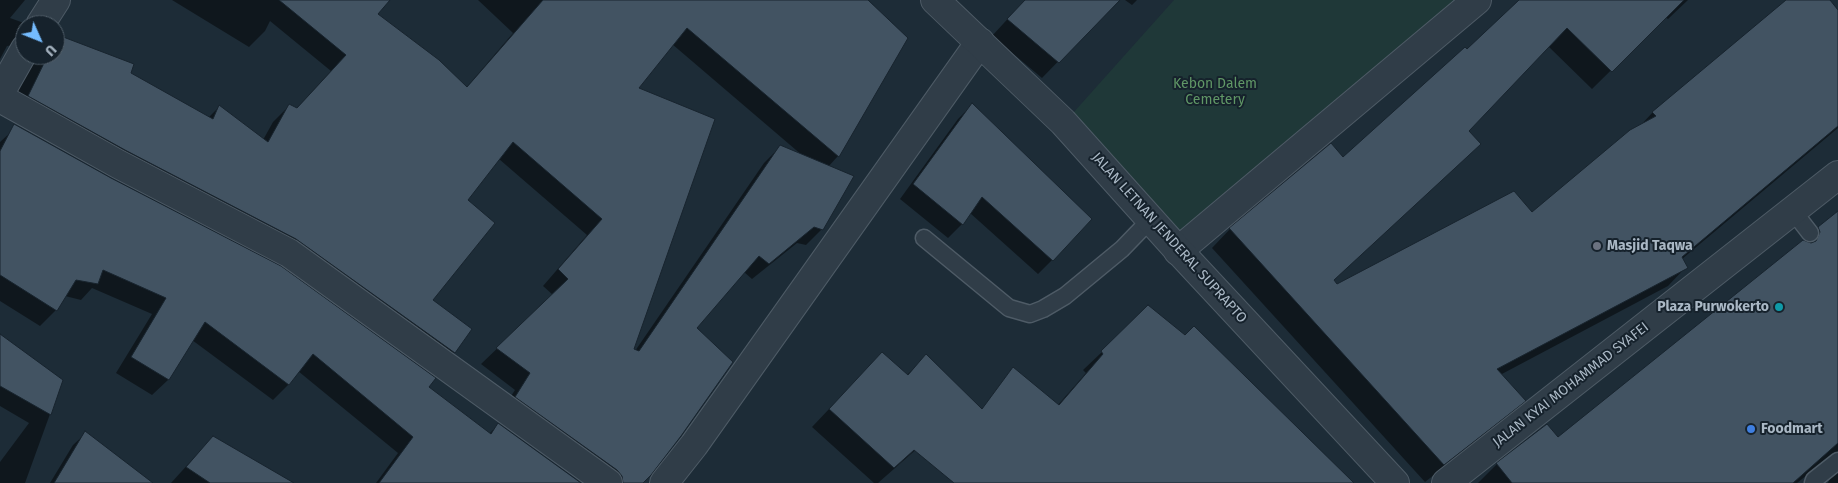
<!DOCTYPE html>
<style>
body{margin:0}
#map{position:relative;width:1838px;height:483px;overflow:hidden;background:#1d2c37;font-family:"Fira Sans",sans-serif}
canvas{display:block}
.north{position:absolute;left:15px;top:15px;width:50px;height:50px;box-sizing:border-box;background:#16222c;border:1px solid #515e69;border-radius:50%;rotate:134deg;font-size:14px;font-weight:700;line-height:20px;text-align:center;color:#aab8c5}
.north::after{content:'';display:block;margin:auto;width:18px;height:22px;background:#75bcff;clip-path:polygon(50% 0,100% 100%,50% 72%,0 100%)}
</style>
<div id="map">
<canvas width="1838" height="483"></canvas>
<div class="north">U</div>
</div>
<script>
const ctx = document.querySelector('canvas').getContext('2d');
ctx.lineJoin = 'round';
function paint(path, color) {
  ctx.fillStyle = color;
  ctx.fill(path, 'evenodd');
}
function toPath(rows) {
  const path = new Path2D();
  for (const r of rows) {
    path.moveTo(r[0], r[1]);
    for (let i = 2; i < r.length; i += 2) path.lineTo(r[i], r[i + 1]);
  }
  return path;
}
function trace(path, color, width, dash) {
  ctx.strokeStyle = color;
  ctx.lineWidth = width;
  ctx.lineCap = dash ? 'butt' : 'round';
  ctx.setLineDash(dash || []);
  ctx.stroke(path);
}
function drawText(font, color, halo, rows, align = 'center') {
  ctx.font = font + ' "Fira Sans",sans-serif';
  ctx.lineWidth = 4;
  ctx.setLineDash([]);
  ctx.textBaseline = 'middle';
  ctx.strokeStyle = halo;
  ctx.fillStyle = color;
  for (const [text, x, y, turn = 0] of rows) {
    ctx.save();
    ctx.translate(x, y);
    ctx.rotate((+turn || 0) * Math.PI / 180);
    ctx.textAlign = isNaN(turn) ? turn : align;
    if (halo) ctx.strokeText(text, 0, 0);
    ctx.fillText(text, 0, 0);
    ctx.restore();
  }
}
const green = toPath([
 [1174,0,1460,0,1179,249,1065,122]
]);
const shadow = toPath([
 [0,0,25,0,10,18,24,23,25,35,15,45,7,46,0,59],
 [172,0,380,0,376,14,466,88,513,33,478,0,866,0,907,38,838,156,828,167,822,229,806,245,797,243,752,279,744,272,695,328,642,483,597,483,500,413,515,390,481,364,553,295,543,286,587,235,499,159,466,200,431,300,471,329,454,352,438,368,282,256,10,97,25,55,55,55,55,35,133,64,130,73,208,118,219,107,263,140,273,122,289,106,296,109,331,71,270,21,265,31,249,47],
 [672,44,803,156,780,147,764,163,635,351,633,349,637,88],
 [1025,0,1118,0,1042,78,992,36],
 [1125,0,1137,0,1132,5],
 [1519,0,1688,0,1668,19,1665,17,1592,89,1548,46,1468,131,1333,281,1337,286,1532,213,1639,127,1653,112,1788,0,1828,0,1838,12,1838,128,1682,259,1686,267,1668,286,1500,375,1524,401,1505,419,1425,482,1212,248,1230,229,1343,159,1467,51],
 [972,105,1052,260,1038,274,970,213,962,224,948,238,900,199,958,119],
 [11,132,428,387,489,434,498,425,579,483,376,483,398,453,298,371,289,384,273,400,192,340,168,380,152,395,116,373,152,314,92,288,81,300,65,296,56,310,40,326,0,301,0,142],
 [1838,213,1838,483,1828,483,1830,478,1827,473,1812,471,1797,483,1478,483,1497,464,1558,439,1805,242],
 [0,336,62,381,25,483,0,483,0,462,29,423,0,406],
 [1102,352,1352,483,956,483,1057,406,1086,373,1083,370],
 [926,356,953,417,878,483,874,483,812,427,864,372,906,376],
 [86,433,151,483,50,483,73,445],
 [200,451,267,483,171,483]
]);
const building = toPath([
 [279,0,390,0,378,14,439,60,467,87,543,0,868,0,908,38,839,157,687,28,639,88,715,119,634,349,639,351,780,145,854,176,823,230,814,227,769,264,759,256,697,328,733,362,681,436,651,475,643,483,623,483,622,476,617,470,515,397,530,373,496,348,568,279,558,269,602,219,513,142,468,200,495,223,433,300,472,329,455,353,296,239,125,150,28,96,48,55,55,55,55,41,58,35,134,64,131,73,213,119,219,105,268,142,289,104,297,108,346,55,279,0],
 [1025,0,1120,0,1059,63,1007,19,1025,0],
 [1519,0,1684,0,1612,72,1567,28,1469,131,1481,144,1334,280,1337,284,1514,191,1532,212,1630,130,1656,116,1652,112,1786,0,1830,0,1838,10,1838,126,1682,257,1688,268,1497,369,1526,401,1444,465,1229,228,1331,143,1343,157,1465,47,1467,49,1519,0],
 [972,103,1092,219,1053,261,982,197,963,225,913,184,972,103],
 [14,124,111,178,281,266,436,378,429,387,491,434,498,423,581,483,379,483,413,437,313,354,289,385,205,322,169,380,131,357,166,298,103,270,98,284,76,280,57,311,0,275,0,151,14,124],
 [1838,211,1838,443,1793,483,1512,483,1496,463,1547,424,1558,437,1803,240,1811,243,1816,241,1820,232,1818,227,1838,211],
 [1148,305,1185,335,1194,326,1354,483,954,483,914,450,894,468,829,409,882,352,908,375,926,354,982,409,1013,367,1059,405,1103,354,1101,351,1148,305],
 [0,334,63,380,51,415,0,386,0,334],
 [85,431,153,483,54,483,85,431],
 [213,436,294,483,210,483,186,467,213,436]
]);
const service = toPath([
 [1793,211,1810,233],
 [924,238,1009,308,1030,314,1043,309,1065,296,1122,249,1151,219],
 [1813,483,1814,480,1838,461]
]);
const minor = toPath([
 [40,25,56,0],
 [0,93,25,49],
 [0,98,118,164,289,253,608,483],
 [1178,251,1477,0],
 [664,483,694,445,980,42]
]);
const tertiary = toPath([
 [935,0,1063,122,1177,249,1395,483],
 [1446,483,1838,175]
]);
const markers = [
 [1597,246,5,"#6b7280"],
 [1779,307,5,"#0f9aa8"],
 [1751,429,5,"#3f7fe0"]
];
const parkNames = [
 ["Kebon Dalem",1215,84],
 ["Cemetery",1215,100]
];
const streetNames = [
 ["JALAN LETNAN JENDERAL SUPRAPTO",1169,238,48],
 ["JALAN KYAI MOHAMMAD SYAFEI",1571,385,-38]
];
const poiNames = [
 ["Masjid Taqwa",1607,246],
 ["Plaza Purwokerto",1769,307,"right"],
 ["Foodmart",1761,429]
];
paint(green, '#1f3838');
paint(shadow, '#0007');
paint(building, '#425362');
trace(building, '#18242e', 1);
trace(service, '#4e5b66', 19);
trace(minor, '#4e5b66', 30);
trace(tertiary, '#4e5b66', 30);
trace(service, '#303d48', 16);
trace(minor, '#303d48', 28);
trace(tertiary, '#303d48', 28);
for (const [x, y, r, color] of markers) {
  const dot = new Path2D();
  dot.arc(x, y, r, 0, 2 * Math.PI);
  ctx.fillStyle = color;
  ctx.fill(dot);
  trace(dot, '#16222c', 2);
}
drawText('14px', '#609766', '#16222c', parkNames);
drawText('14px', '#aab8c5', '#16222c', streetNames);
drawText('bold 14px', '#aab8c5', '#16222c', poiNames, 'left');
</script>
